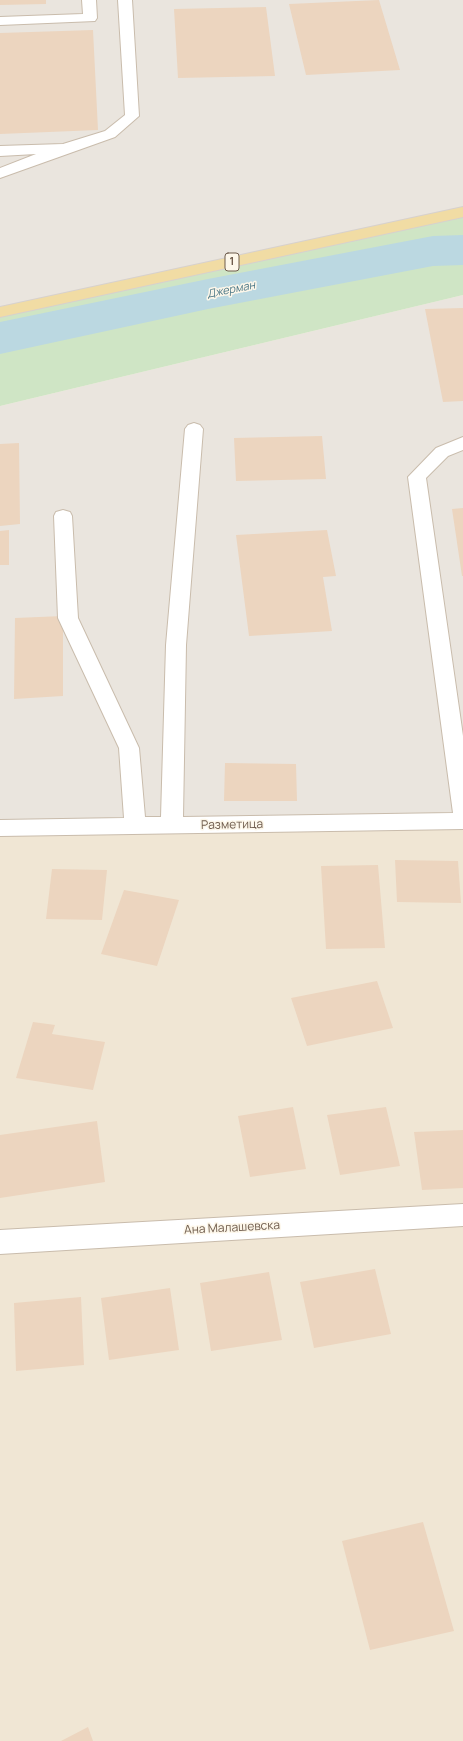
<!DOCTYPE html>
<meta charset="utf-8">
<style>
body{margin:0}
canvas{display:block;background:#f9f3e5}
</style>
<canvas width="463" height="1741"></canvas>
<script>
const ctx = document.querySelector('canvas').getContext('2d');
ctx.lineJoin = 'round';
function paint(path, color) {
  ctx.fillStyle = color;
  ctx.fill(path, 'evenodd');
}
function toPath(rows) {
  const path = new Path2D();
  for (const r of rows) {
    path.moveTo(r[0], r[1]);
    for (let i = 2; i < r.length; i += 2) path.lineTo(r[i], r[i + 1]);
  }
  return path;
}
function trace(path, color, width, dash) {
  ctx.strokeStyle = color;
  ctx.lineWidth = width;
  ctx.lineCap = dash ? 'butt' : 'round';
  ctx.setLineDash(dash || []);
  ctx.stroke(path);
}
function drawText(font, color, halo, rows, align = 'center') {
  ctx.font = font + ' Manrope,sans-serif';
  ctx.lineWidth = 3;
  ctx.setLineDash([]);
  ctx.textBaseline = 'middle';
  ctx.strokeStyle = halo;
  ctx.fillStyle = color;
  for (const [text, x, y, turn = 0] of rows) {
    ctx.save();
    ctx.translate(x, y);
    ctx.rotate((+turn || 0) * Math.PI / 180);
    ctx.textAlign = isNaN(turn) ? turn : align;
    if (halo) ctx.strokeText(text, 0, 0);
    ctx.fillText(text, 0, 0);
    ctx.restore();
  }
}
const residential = toPath([
 [463,821,463,1741,0,1741,0,828]
]);
const industrial = toPath([
 [0,0,463,0,463,211,0,311],
 [463,295,463,821,0,828,0,406]
]);
const green = toPath([
 [463,211,463,295,0,406,0,311]
]);
const river = toPath([
 [463,235,463,265,433,266,208,309,0,354,0,322,208,279,433,236,463,235]
]);
const building = toPath([
 [0,0,46,0,46,4,0,5],
 [379,0,400,70,306,75,289,4],
 [266,7,275,76,178,78,174,9],
 [93,30,98,130,0,134,0,33],
 [463,308,463,401,443,402,425,309],
 [322,436,326,479,236,481,234,438],
 [19,443,20,524,0,526,0,444],
 [463,508,463,576,462,576,452,509],
 [9,530,9,565,0,565,0,531],
 [327,530,336,576,323,577,332,631,249,636,236,535],
 [63,616,63,696,14,699,15,618],
 [225,763,296,764,297,801,224,801],
 [395,860,458,861,461,903,397,902],
 [378,865,385,948,326,949,321,866],
 [52,869,107,870,102,920,46,919],
 [124,890,179,900,157,966,101,954],
 [377,981,393,1028,307,1046,291,998],
 [33,1022,55,1025,52,1034,105,1042,93,1090,16,1078],
 [293,1107,306,1169,250,1177,238,1116],
 [386,1107,400,1166,340,1175,327,1115],
 [97,1121,105,1182,0,1198,0,1135],
 [463,1130,463,1188,422,1190,414,1132],
 [375,1269,391,1334,314,1348,300,1282],
 [269,1272,282,1340,211,1351,200,1283],
 [170,1288,179,1350,109,1360,101,1298],
 [81,1297,84,1365,16,1371,14,1303],
 [423,1522,454,1631,370,1650,342,1541],
 [88,1727,93,1741,61,1741]
]);
const minor = toPath([
 [82,0,96,0,97,18,95,21,0,25,0,17,83,14,82,0],
 [118,0,132,0,139,116,115,137,0,178,0,168,36,154,0,156,0,146,63,144,105,131,125,115,118,0],
 [194,423,200,425,203,429,186,645,183,817,453,813,408,477,436,448,463,437,463,450,448,456,426,478,463,736,463,829,0,836,0,820,124,818,119,748,58,618,54,516,56,512,63,510,70,512,72,516,78,618,139,748,145,817,161,817,166,645,185,429,188,425,194,423],
 [463,1204,463,1226,0,1254,0,1230,463,1204]
]);
const major = toPath([
 [463,207,463,217,0,317,0,307,463,207]
]);
const shields = [
 [232,262,14]
];
const shieldNames = [
 ["1",232,262]
];
const farWaternames = [
 ["Джерман",231,290,-11]
];
const streetNames = [
 ["Разметица",232,825,-1],
 ["Ана Малашевска",232,1228,-3]
];
paint(residential, '#f0e6d4');
paint(industrial, '#eae5de');
paint(green, '#cfe5c5');
paint(river, '#bbd8e1');
paint(building, '#ecd5bf');
trace(minor, '#c9bcac', 2);
trace(major, '#d7d1cd', 2);
paint(minor, '#fff');
paint(major, '#f1dca4');
for (const [x, y, w] of shields) {
  const box = new Path2D();
  box.roundRect(x - w / 2, y - 9, w, 18, 3);
  ctx.fillStyle = '#fdf7ea';
  ctx.fill(box);
  trace(box, '#6f5c4d', 1);
}
drawText('bold 11px', '#6f5c4d', null, shieldNames);
drawText('italic 11px', '#4c7887', '#fdf7ea', farWaternames);
drawText('12px', '#6f5c4d', '#fdf7ea', streetNames);
</script>
